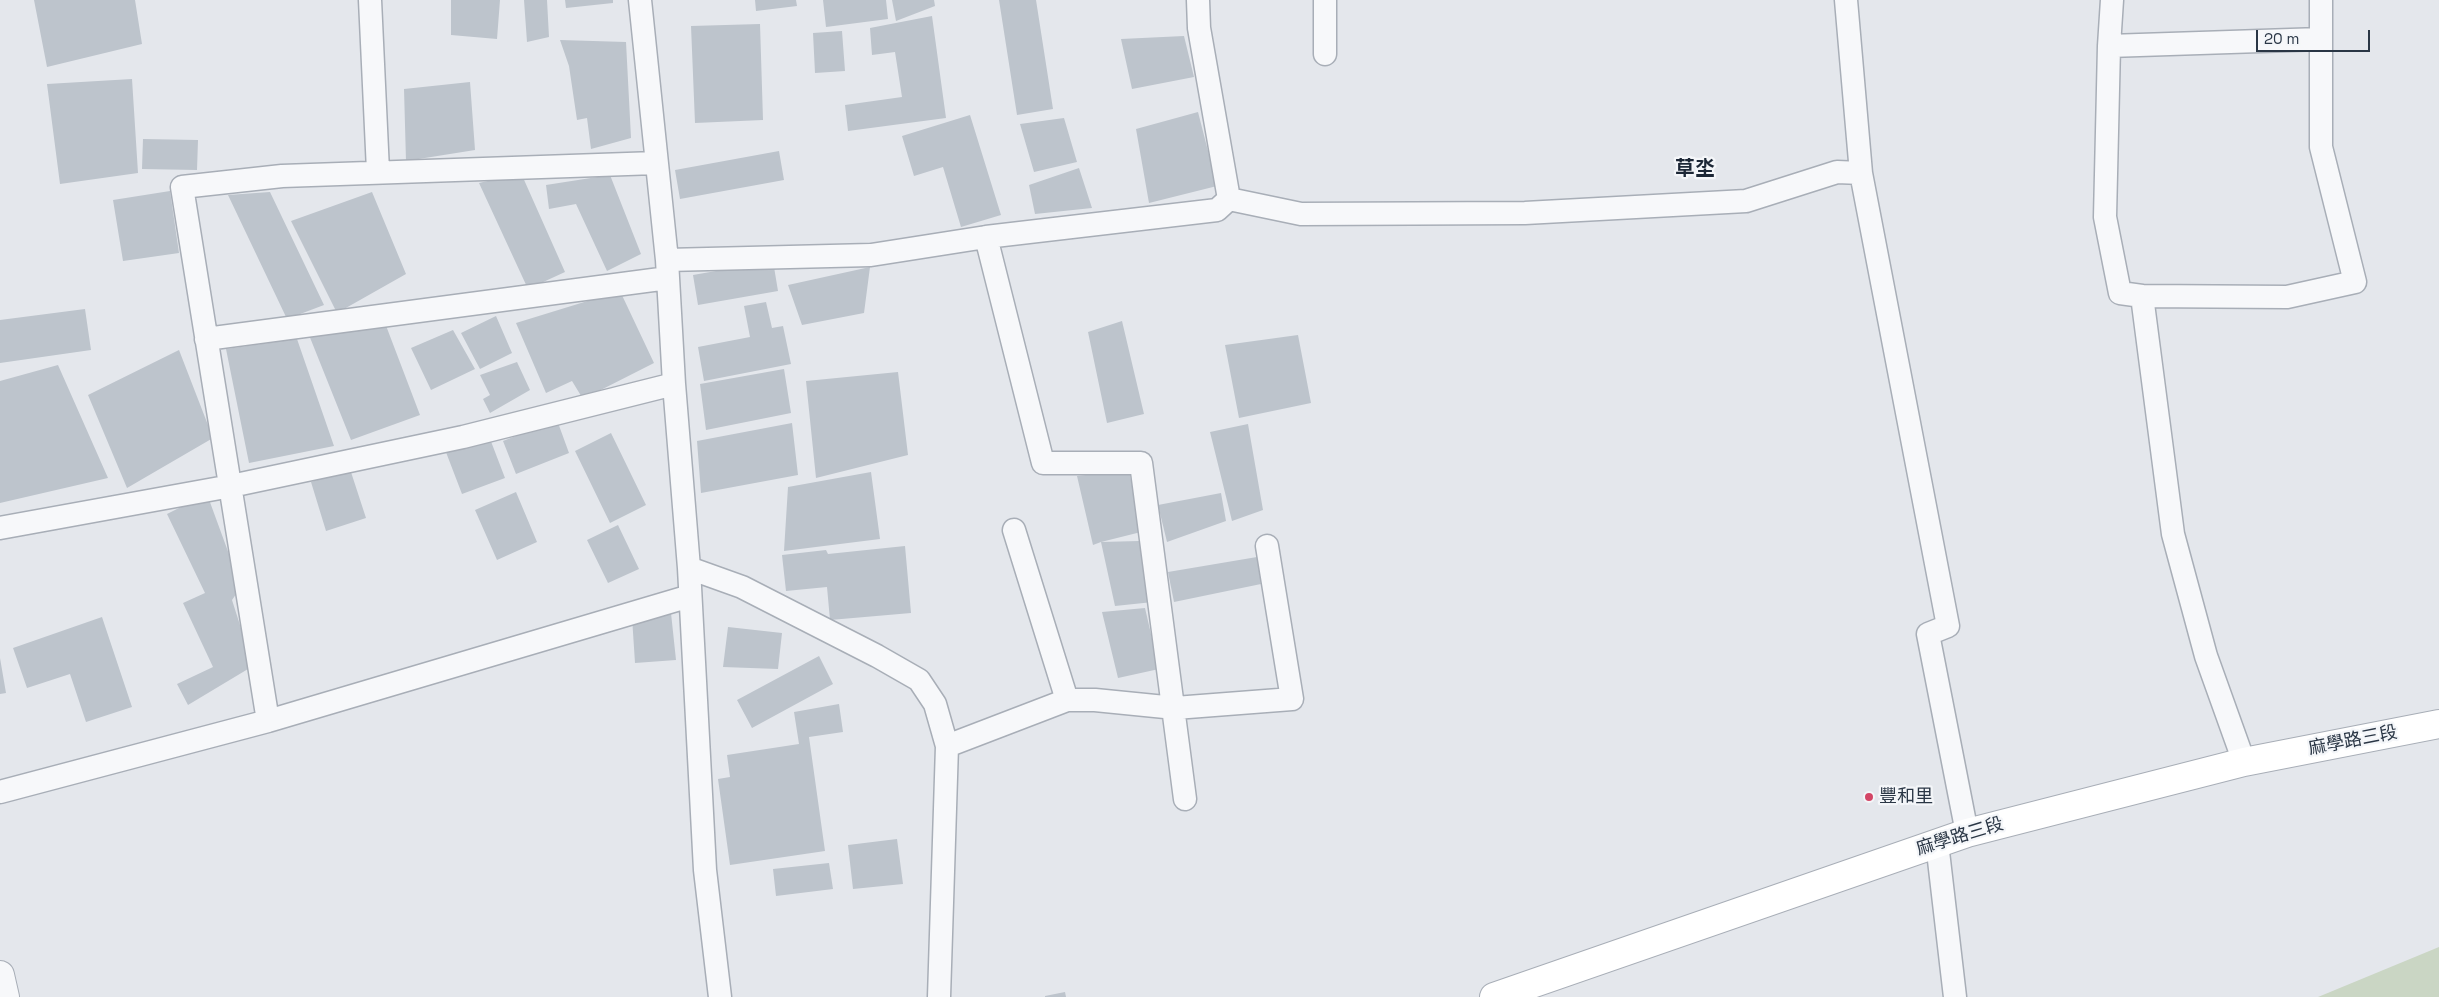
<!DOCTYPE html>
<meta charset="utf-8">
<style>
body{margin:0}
#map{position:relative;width:2439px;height:997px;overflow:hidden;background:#e4e7ec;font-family:"Space Grotesk",sans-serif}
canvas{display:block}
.scale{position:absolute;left:2256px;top:30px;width:114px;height:22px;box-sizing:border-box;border:2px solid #2a3645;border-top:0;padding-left:6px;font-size:15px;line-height:18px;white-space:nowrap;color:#2a3645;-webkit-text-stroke:4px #f4f6f9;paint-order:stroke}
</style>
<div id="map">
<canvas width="2439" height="997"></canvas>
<div class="scale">20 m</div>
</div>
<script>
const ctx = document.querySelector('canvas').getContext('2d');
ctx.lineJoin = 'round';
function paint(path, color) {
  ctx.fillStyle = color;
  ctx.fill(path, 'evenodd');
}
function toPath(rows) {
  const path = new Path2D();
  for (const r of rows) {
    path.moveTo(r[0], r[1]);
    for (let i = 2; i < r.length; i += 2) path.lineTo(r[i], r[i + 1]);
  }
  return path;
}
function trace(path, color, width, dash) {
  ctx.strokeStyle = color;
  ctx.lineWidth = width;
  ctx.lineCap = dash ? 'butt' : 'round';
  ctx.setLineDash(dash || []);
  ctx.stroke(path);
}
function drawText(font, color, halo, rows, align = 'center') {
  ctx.font = font + ' "Space Grotesk","Noto Sans TC",sans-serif';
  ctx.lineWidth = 4.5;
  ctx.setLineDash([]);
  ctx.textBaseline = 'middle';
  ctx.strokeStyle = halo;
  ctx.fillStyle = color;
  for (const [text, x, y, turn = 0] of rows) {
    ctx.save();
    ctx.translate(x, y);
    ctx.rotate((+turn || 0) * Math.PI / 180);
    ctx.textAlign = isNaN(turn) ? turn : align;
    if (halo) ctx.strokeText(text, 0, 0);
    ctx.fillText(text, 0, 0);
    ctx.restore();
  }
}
const green = toPath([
 [2439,947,2439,997,2318,997]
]);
const building = toPath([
 [34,0,135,0,142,44,47,67],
 [451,0,500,0,497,39,451,35],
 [524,0,547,0,549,37,527,42],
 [565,0,613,0,613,3,566,8],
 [755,0,796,0,797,6,756,11],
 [823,0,886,0,888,19,826,27],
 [892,0,934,0,935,6,896,21],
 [999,0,1036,0,1053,109,1017,115],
 [932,16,946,118,848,131,845,105,902,97,895,52,872,55,870,28],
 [760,24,763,120,695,123,691,26],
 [842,31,845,71,815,73,813,33],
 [1184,36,1194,77,1132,89,1121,39],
 [560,40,626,42,631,138,591,149,587,118,577,120,569,66],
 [132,79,138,173,60,184,47,84],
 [470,82,475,150,406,161,404,89],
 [1198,112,1217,186,1149,203,1136,129],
 [970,115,1001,215,961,227,943,167,914,176,902,136],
 [1064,118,1077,162,1034,172,1020,124],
 [143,139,198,140,197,170,142,169],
 [779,151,784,180,680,199,675,170],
 [1079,168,1092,208,1035,214,1029,185],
 [521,173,565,272,528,289,479,183],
 [610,175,641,254,607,271,576,204,549,209,546,185],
 [170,191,179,253,123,261,113,200],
 [270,192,324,305,287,319,228,195],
 [372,192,406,274,337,313,291,221],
 [773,261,778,291,698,305,693,275],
 [870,267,864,313,802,325,788,285],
 [620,291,654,363,583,399,572,381,546,393,516,323],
 [766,302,772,328,783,326,791,364,704,381,698,347,750,337,744,306],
 [85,309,91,350,0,363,0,320],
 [496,316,512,353,480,369,461,333],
 [1122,321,1144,414,1107,423,1088,332],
 [385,323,420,415,351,440,307,330],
 [453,330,475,369,431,390,411,348],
 [1298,335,1311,403,1239,418,1225,345],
 [297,339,334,446,249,463,226,349],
 [179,350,213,438,127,488,88,395],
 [517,362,530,390,490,413,483,399,490,395,480,375],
 [58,365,108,478,0,503,0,381],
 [784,369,791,413,706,430,700,384],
 [898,372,908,455,816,478,806,381],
 [557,420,569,453,516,474,503,441],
 [792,423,798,475,701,493,697,441],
 [1248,424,1263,510,1232,521,1210,432],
 [487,431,505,478,462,494,444,447],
 [611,433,646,505,610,523,575,451],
 [350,469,366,518,326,531,311,482],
 [1129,470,1141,532,1101,542,1139,541,1153,602,1115,606,1101,542,1093,545,1077,476],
 [871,472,880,539,784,551,788,487],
 [516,492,537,542,497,560,475,510],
 [1221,493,1226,521,1167,542,1158,505],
 [207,494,241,587,232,600,253,666,188,705,177,684,213,667,183,603,205,593,167,514],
 [618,525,639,569,608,583,587,540],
 [905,546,911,613,830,620,827,587,786,591,782,555,826,550,828,554],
 [1257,557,1261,584,1174,602,1168,572],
 [1145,608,1159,669,1118,678,1102,612],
 [671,613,676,660,635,663,632,617],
 [102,617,132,707,86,722,70,674,27,688,13,648],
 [728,627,782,633,778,669,723,667],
 [819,656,833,684,752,728,737,700],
 [0,658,6,693,0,694],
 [839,704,843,732,809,737,825,851,730,865,718,779,730,777,727,755,799,744,794,712],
 [897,839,903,884,853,889,848,845],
 [829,863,833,889,776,896,773,869],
 [1065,992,1066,997,1045,997,1045,996]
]);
const service = toPath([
 [370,0,378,171],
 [640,0,667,260,674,384,689,568,705,870,720,997],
 [1325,0,1325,54],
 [1846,0,1861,173,1948,626,1928,634,1967,833],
 [2112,0,2109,46,2105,217,2120,293,2142,296,2173,534,2206,656,2244,762],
 [2109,46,2321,39],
 [1229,199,1301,214,1525,213,1746,201,1837,172,1861,173],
 [986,237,1043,463,1141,463,1185,799],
 [667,260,871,255,986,237,1217,210,1229,199,1199,28,1198,0],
 [2142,296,2287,297,2355,282,2321,147,2321,0],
 [206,339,668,278],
 [0,528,231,486,463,437,674,384],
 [1014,530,1067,700],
 [689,568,742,587,877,656,919,680,935,704,947,746,939,997],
 [268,721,182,187,282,176,656,163],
 [947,746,1067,700,1095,700,1175,708,1292,699,1267,546],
 [0,792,268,721,690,596],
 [1937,843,1955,997]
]);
const tertiary = toPath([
 [0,975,5,997]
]);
const secondary = toPath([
 [1494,997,1967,833,2244,762,2439,724]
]);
const markers = [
 [1869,797,5,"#d34666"]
];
const streetNames = [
 ["麻學路三段",2353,741,-11],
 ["麻學路三段",1960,837,-17]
];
const poiNames = [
 ["豐和里",1879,797]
];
const quarterNames = [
 ["草坔",1695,170]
];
paint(green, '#cad6c4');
paint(building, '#bdc4cc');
trace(service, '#a8aeb7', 25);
trace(tertiary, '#a8aeb7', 30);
trace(secondary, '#a8aeb7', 30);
trace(service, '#f7f8fa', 22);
trace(tertiary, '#f7f8fa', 28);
trace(secondary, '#fff', 28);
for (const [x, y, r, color] of markers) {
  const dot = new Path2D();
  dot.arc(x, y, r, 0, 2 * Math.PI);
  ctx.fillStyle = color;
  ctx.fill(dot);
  trace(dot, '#f4f6f9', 2);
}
drawText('18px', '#2a3645', '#f4f6f9', streetNames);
drawText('18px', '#2a3645', '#f4f6f9', poiNames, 'left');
drawText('bold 20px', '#1c2736', '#f4f6f9', quarterNames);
</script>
